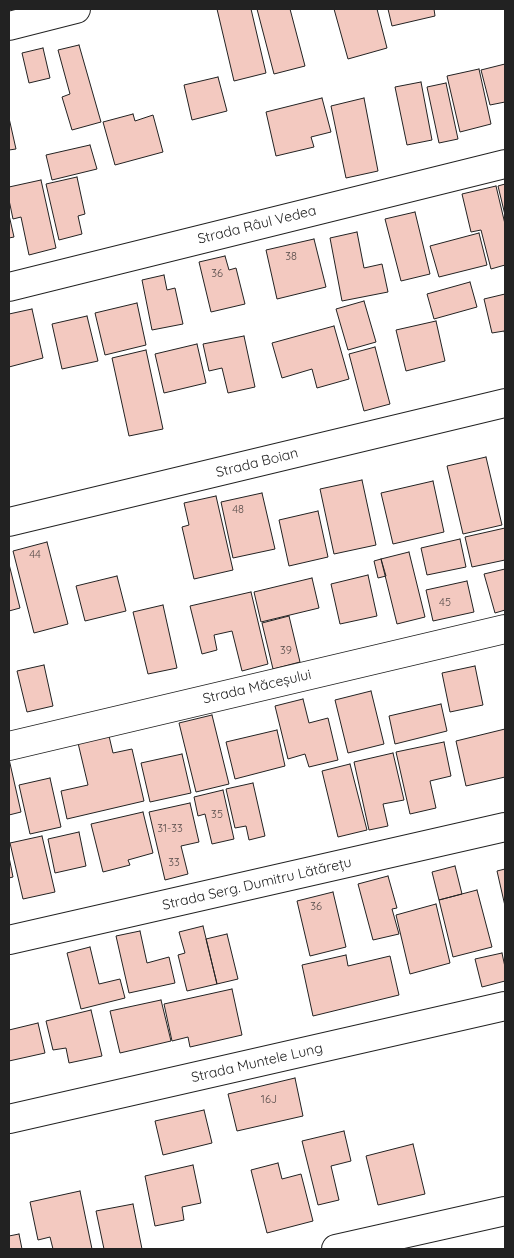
<!DOCTYPE html>
<meta charset="utf-8">
<style>
body{margin:0}
#map{position:relative;width:514px;height:1258px;overflow:hidden;background:#fff;font-family:Quicksand,sans-serif}
canvas{display:block}
.frame{position:absolute;inset:0;border:10px solid #222;pointer-events:none}
</style>
<div id="map">
<canvas width="514" height="1258"></canvas>
<div class="frame"></div>
</div>
<script>
const ctx = document.querySelector('canvas').getContext('2d');
ctx.lineJoin = 'round';
function paint(path, color) {
  ctx.fillStyle = color;
  ctx.fill(path, 'evenodd');
}
function toPath(rows) {
  const path = new Path2D();
  for (const r of rows) {
    path.moveTo(r[0], r[1]);
    for (let i = 2; i < r.length; i += 2) path.lineTo(r[i], r[i + 1]);
  }
  return path;
}
function trace(path, color, width, dash) {
  ctx.strokeStyle = color;
  ctx.lineWidth = width;
  ctx.lineCap = dash ? 'butt' : 'round';
  ctx.setLineDash(dash || []);
  ctx.stroke(path);
}
function drawText(font, color, halo, rows, align = 'center') {
  ctx.font = font + ' Quicksand,sans-serif';
  ctx.lineWidth = 4;
  ctx.setLineDash([]);
  ctx.textBaseline = 'middle';
  ctx.strokeStyle = halo;
  ctx.fillStyle = color;
  for (const [text, x, y, turn = 0] of rows) {
    ctx.save();
    ctx.translate(x, y);
    ctx.rotate((+turn || 0) * Math.PI / 180);
    ctx.textAlign = isNaN(turn) ? turn : align;
    if (halo) ctx.strokeText(text, 0, 0);
    ctx.fillText(text, 0, 0);
    ctx.restore();
  }
}
const building = toPath([
 [217,9,251,9,266,73,234,81,217,9],
 [257,9,290,9,305,66,274,74,257,9],
 [334,9,377,9,387,48,348,59,334,9],
 [388,9,434,9,435,16,392,26,388,9],
 [79,45,101,122,72,130,62,97,70,94,58,50,79,45],
 [43,48,50,78,29,83,22,53,43,48],
 [505,64,505,102,490,105,481,70,505,64],
 [479,69,491,124,460,132,447,76,479,69],
 [218,77,227,111,192,120,184,85,218,77],
 [421,82,432,140,407,145,395,87,421,82],
 [446,83,458,139,439,143,427,87,446,83],
 [322,98,331,132,311,137,314,147,276,156,266,112,322,98],
 [364,98,378,171,346,178,331,106,364,98],
 [133,114,135,121,153,115,163,152,115,165,103,122,133,114],
 [9,118,16,149,9,150,9,118],
 [90,145,97,169,52,180,46,155,90,145],
 [77,177,85,214,78,216,82,234,59,240,46,184,77,177],
 [41,180,56,248,29,255,21,217,13,219,9,200,9,187,41,180],
 [505,184,505,215,498,186,505,184],
 [496,186,505,224,505,265,491,269,481,230,471,232,462,194,496,186],
 [415,212,430,274,401,281,385,219,415,212],
 [9,215,14,237,9,238,9,215],
 [357,232,364,268,382,264,388,292,342,301,330,238,357,232],
 [479,233,487,265,439,277,430,246,479,233],
 [314,239,326,287,277,299,266,250,314,239],
 [225,256,229,270,236,268,245,304,211,312,199,262,225,256],
 [164,275,167,290,175,288,183,324,152,330,142,280,164,275],
 [470,282,477,307,434,319,427,294,470,282],
 [505,294,505,335,504,331,492,333,484,299,505,294],
 [364,301,376,342,348,350,336,309,364,301],
 [137,303,146,345,105,355,95,313,137,303],
 [32,309,43,358,9,367,9,314,32,309],
 [87,316,98,361,62,369,52,324,87,316],
 [436,321,445,361,406,371,396,330,436,321],
 [334,326,349,379,317,388,312,369,282,378,272,343,334,326],
 [244,336,255,387,228,393,222,368,209,371,203,344,244,336],
 [197,344,206,383,164,393,155,354,197,344],
 [375,347,390,404,364,411,349,354,375,347],
 [146,350,163,429,129,436,112,358,146,350],
 [486,457,502,525,463,534,447,466,486,457],
 [362,480,376,545,334,554,320,489,362,480],
 [433,481,444,532,393,544,381,493,433,481],
 [262,493,275,549,233,558,221,502,262,493],
 [216,496,233,570,194,579,182,527,189,525,184,503,216,496],
 [318,511,328,557,289,566,279,520,318,511],
 [505,528,505,560,472,567,465,537,505,528],
 [460,539,466,567,427,575,421,548,460,539],
 [47,542,68,624,34,633,13,551,47,542],
 [409,552,425,617,397,624,381,559,409,552],
 [381,559,386,576,378,578,374,561,381,559],
 [9,564,20,608,9,611,9,564],
 [505,569,505,610,495,613,484,574,505,569],
 [368,575,377,616,340,624,331,584,368,575],
 [117,576,126,611,85,621,76,586,117,576],
 [312,578,319,608,261,622,254,592,312,578],
 [467,581,474,612,433,621,426,590,467,581],
 [251,592,268,664,242,671,232,631,214,635,217,650,202,654,190,606,251,592],
 [163,605,177,668,148,674,133,612,163,605],
 [289,616,300,662,273,669,262,623,289,616],
 [44,665,53,706,27,712,17,671,44,665],
 [475,666,483,705,450,712,442,673,475,666],
 [371,691,384,744,348,753,335,700,371,691],
 [303,699,309,723,328,718,338,760,309,767,305,754,288,759,275,706,303,699],
 [441,704,447,731,395,744,389,716,441,704],
 [212,715,229,784,196,792,179,723,212,715],
 [505,729,505,777,466,786,456,741,505,729],
 [277,730,285,766,235,779,226,742,277,730],
 [109,736,113,753,132,749,144,801,67,819,61,791,88,785,78,743,109,736],
 [444,742,451,776,430,781,436,808,410,814,396,752,444,742],
 [393,753,404,800,383,804,388,826,369,830,354,762,393,753],
 [182,754,191,793,150,802,141,763,182,754],
 [9,759,21,812,9,815,9,759],
 [350,764,367,830,338,837,322,771,350,764],
 [50,778,61,827,30,834,19,785,50,778],
 [253,783,265,836,249,840,246,826,235,828,226,789,253,783],
 [223,790,234,839,212,844,205,814,198,816,194,797,223,790],
 [190,803,199,842,181,846,188,874,165,880,149,812,190,803],
 [143,812,153,853,128,860,130,865,103,872,91,824,143,812],
 [79,832,86,866,55,873,48,839,79,832],
 [42,836,55,892,23,899,10,843,42,836],
 [9,857,13,877,9,878,9,857],
 [455,866,462,894,439,900,432,872,455,866],
 [505,869,505,906,497,871,505,869],
 [388,876,397,908,392,909,399,934,373,940,358,884,388,876],
 [477,890,492,947,453,957,439,900,477,890],
 [333,892,346,947,310,956,297,901,333,892],
 [436,904,450,963,410,974,396,915,436,904],
 [203,926,217,984,187,991,178,955,185,953,179,932,203,926],
 [140,931,147,963,169,957,175,983,129,993,116,936,140,931],
 [227,934,238,979,217,984,206,939,227,934],
 [90,947,99,984,120,979,125,998,81,1009,67,953,90,947],
 [502,953,505,967,505,981,482,987,475,959,502,953],
 [346,955,348,966,390,956,399,995,313,1016,302,965,346,955],
 [232,989,242,1035,190,1047,188,1037,172,1041,164,1004,232,989],
 [161,1000,171,1041,120,1053,110,1011,161,1000],
 [91,1010,102,1056,69,1063,66,1048,53,1050,46,1021,91,1010],
 [38,1023,45,1053,9,1061,9,1030,38,1023],
 [295,1078,303,1116,237,1131,228,1094,295,1078],
 [204,1110,212,1143,163,1155,155,1121,204,1110],
 [344,1131,351,1161,331,1166,339,1200,318,1205,302,1141,344,1131],
 [413,1144,425,1194,378,1205,366,1156,413,1144],
 [278,1163,282,1179,301,1174,313,1221,267,1233,251,1170,278,1163],
 [193,1165,201,1203,182,1207,184,1220,155,1226,145,1176,193,1165],
 [80,1191,92,1249,53,1249,50,1237,38,1240,30,1202,80,1191],
 [133,1204,142,1249,104,1249,96,1211,133,1204],
 [19,1234,22,1249,9,1249,9,1236,19,1234]
]);
const street = toPath([
 [9,26,76,9],
 [9,287,505,164],
 [9,522,505,403],
 [9,746,505,629],
 [9,940,505,827],
 [9,1119,505,1006],
 [336,1249,505,1211]
]);
const numberNames = [
 ["38",291,257],
 ["36",217,274],
 ["48",238,510],
 ["44",35,555],
 ["45",445,603],
 ["39",286,651],
 ["35",217,815],
 ["31-33",170,829],
 ["33",174,863],
 ["36",316,907],
 ["16J",269,1100]
];
const streetNames = [
 ["Strada Râul Vedea",257,225,-14],
 ["Strada Boian",257,463,-14],
 ["Strada Măceșului",257,687,-13],
 ["Strada Serg. Dumitru Lătărețu",257,884,-13],
 ["Strada Muntele Lung",257,1063,-13]
];
paint(building, '#f3c9c0');
trace(building, '#222', 1);
trace(street, '#222', 30);
trace(street, '#fff', 28);
drawText('11px', '#564c4a', null, numberNames);
drawText('14px', '#222', '#fff', streetNames);
</script>
